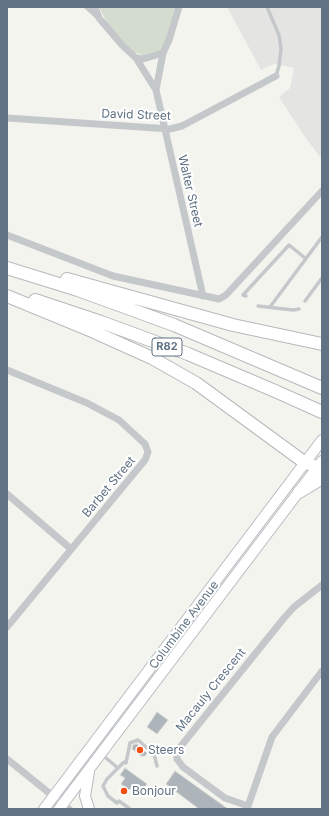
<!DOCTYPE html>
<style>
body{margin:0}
#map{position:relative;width:329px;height:816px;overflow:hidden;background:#f4f4ef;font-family:Inter,sans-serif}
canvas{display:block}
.frame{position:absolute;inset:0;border:8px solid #607283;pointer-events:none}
</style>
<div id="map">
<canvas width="329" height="816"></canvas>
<div class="frame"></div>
</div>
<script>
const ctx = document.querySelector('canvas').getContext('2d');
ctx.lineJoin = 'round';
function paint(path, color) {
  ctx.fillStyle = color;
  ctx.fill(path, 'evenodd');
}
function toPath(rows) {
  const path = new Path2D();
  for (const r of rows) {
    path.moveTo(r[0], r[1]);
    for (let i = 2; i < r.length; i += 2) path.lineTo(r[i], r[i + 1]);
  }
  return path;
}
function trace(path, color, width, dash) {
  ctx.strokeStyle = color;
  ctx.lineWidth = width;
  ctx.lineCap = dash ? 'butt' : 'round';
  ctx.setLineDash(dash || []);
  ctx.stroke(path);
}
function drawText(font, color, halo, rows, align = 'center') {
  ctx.font = font + ' Inter,sans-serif';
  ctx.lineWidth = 4;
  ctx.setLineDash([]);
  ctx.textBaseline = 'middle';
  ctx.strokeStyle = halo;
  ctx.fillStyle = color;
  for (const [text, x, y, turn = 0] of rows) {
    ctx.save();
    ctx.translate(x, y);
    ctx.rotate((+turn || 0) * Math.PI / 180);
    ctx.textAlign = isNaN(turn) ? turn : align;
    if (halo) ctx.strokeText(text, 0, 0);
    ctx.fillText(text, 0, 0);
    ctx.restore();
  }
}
const built = toPath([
 [227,7,322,7,322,160,303,134,279,97,290,88,294,68,274,64,261,70]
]);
const green = toPath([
 [99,7,177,7,167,42,161,51,144,56,130,50,108,25]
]);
const building = toPath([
 [157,712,168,720,157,734,147,727,157,712],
 [137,744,147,753,145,756,141,756,132,749,133,745,137,744],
 [125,768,147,784,142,791,133,785,129,790,121,784,125,778,120,775,125,768],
 [175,771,228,809,199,809,166,784,175,771]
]);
const service = toPath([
 [267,7,279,35,281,49,279,66,276,76],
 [246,296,243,295,289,245,305,258],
 [305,301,322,278],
 [258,306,293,310,299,309],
 [270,307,322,237],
 [101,754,118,768],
 [124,762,107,779,103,786,108,796,117,803,119,801,130,809],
 [126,763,130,743,138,740,154,754,157,766]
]);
const minor = toPath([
 [88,7,98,16],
 [95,7,99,18,122,45,136,58,143,59,163,53,169,40,179,7],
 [163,53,156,90,203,296],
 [136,58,156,90],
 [7,118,170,129,182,126,276,76],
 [7,235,113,276,219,299,226,295,322,191],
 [7,370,87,403,119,420,145,444,148,452,145,460,7,627],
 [7,494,71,549],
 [7,759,69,809],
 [248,806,225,798,183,767,177,759,177,751,284,618,294,607,322,585],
 [247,809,272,737,322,671]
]);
const secondary = toPath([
 [89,772,85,796,89,809],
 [44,809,322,440],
 [59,809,322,461]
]);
const motorway = toPath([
 [7,268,78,290,174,325,322,388],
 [67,279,233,325,322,344],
 [7,296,92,331,152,358,196,383,304,462,322,469],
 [35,300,101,322,188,354,275,391,322,412],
 [299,492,322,478]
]);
const markers = [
 [140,750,4,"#f24f11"],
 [124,791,4,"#f24f11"]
];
const shields = [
 [167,347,30]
];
const shieldNames = [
 ["R82",167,347]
];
const streetNames = [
 ["David Street",136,115,2],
 ["Walter Street",190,191,77],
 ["Barbet Street",109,487,-50],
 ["Columbine Avenue",184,625,-53],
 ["Macauly Crescent",211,690,-51]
];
const poiNames = [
 ["Steers",148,750],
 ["Bonjour",132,791]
];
paint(built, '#e4e5e3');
paint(green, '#d4dcd0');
paint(building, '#adb5ba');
trace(building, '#d5d5d2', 1);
trace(secondary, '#b7bbc0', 12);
trace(motorway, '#b7b9bc', 14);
trace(service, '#c5c8cb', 3.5);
trace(minor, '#c5c8cb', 7);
trace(secondary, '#fff', 10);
trace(motorway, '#fff', 12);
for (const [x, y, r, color] of markers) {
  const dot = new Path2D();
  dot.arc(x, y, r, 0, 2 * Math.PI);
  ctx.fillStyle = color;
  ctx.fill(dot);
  trace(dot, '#fff', 1.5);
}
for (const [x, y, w] of shields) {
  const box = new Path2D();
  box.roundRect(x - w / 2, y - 9, w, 18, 3);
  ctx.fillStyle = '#fff';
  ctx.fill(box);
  trace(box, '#607283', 1);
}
drawText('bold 11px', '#607283', null, shieldNames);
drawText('12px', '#607283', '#fff', streetNames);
drawText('12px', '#607283', '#fff', poiNames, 'left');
</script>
